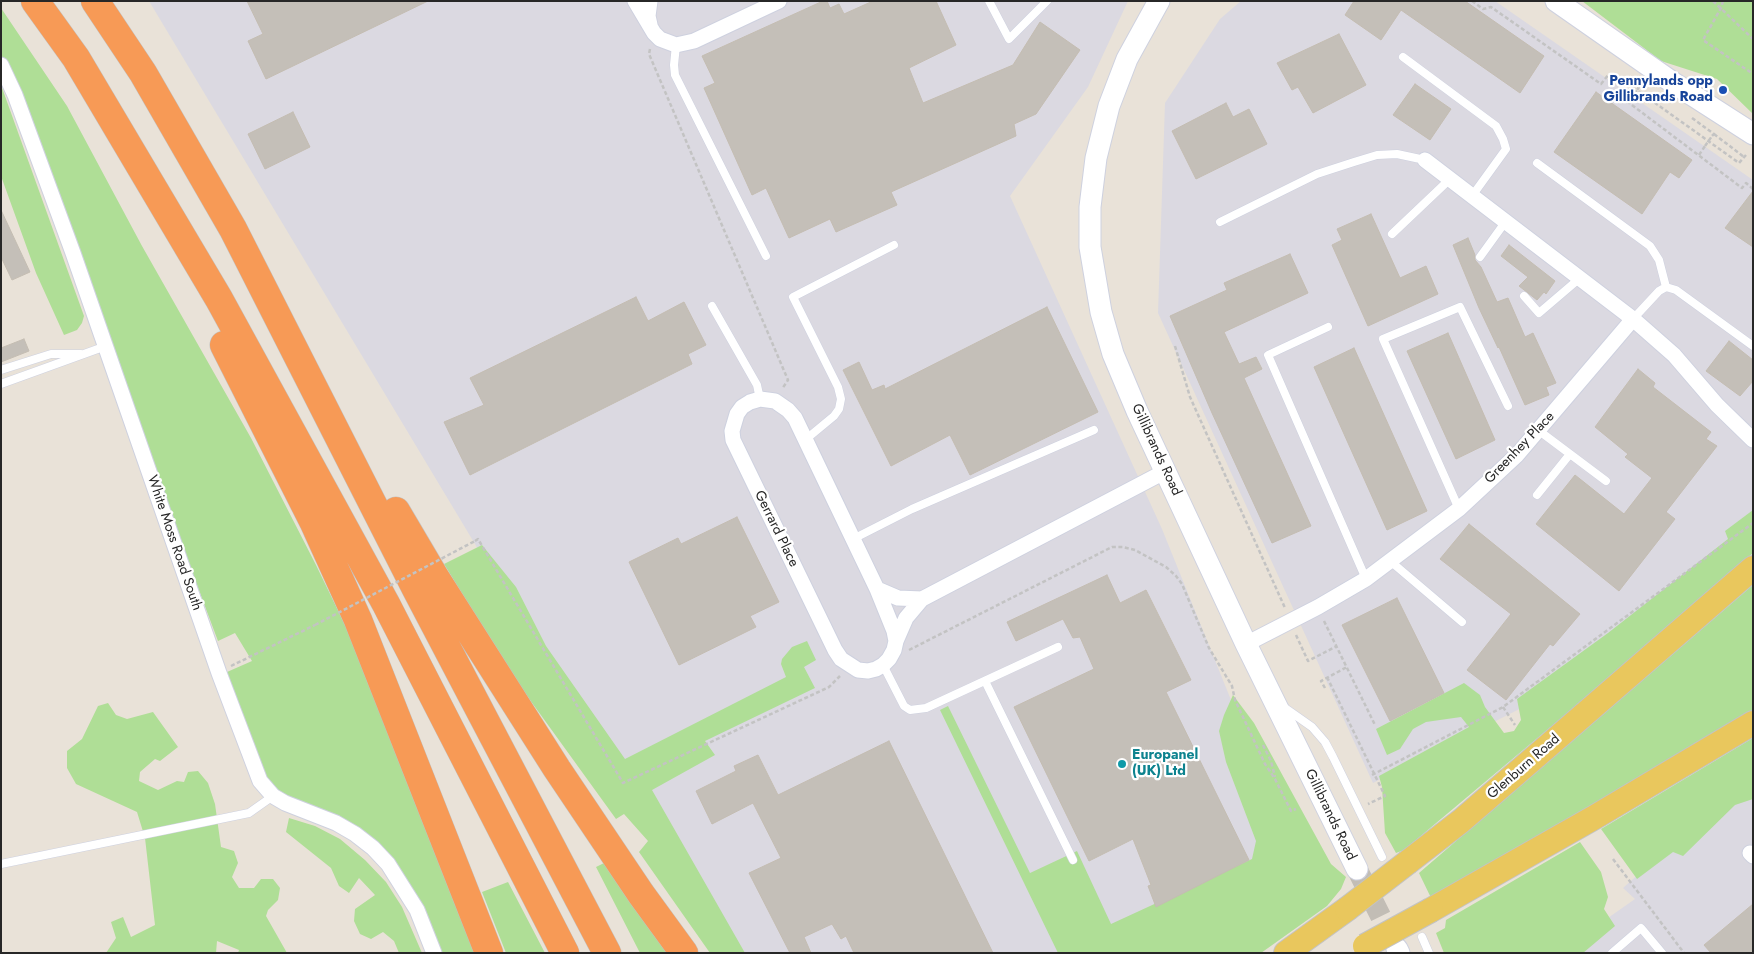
<!DOCTYPE html>
<style>
body{margin:0}
#map{position:relative;width:1754px;height:954px;overflow:hidden;background:#e9e2d8;font-family:Jost,sans-serif}
canvas{display:block}
.frame{position:absolute;inset:0;border:2px solid #272727;pointer-events:none}
</style>
<div id="map">
<canvas width="1754" height="954"></canvas>
<div class="frame"></div>
</div>
<script>
const ctx = document.querySelector('canvas').getContext('2d');
ctx.lineJoin = 'round';
function paint(path, color) {
  ctx.fillStyle = color;
  ctx.fill(path, 'evenodd');
}
function toPath(rows) {
  const path = new Path2D();
  for (const r of rows) {
    path.moveTo(r[0], r[1]);
    for (let i = 2; i < r.length; i += 2) path.lineTo(r[i], r[i + 1]);
  }
  return path;
}
function trace(path, color, width, dash) {
  ctx.strokeStyle = color;
  ctx.lineWidth = width;
  ctx.lineCap = dash ? 'butt' : 'round';
  ctx.setLineDash(dash || []);
  ctx.stroke(path);
}
function drawText(font, color, halo, rows, align = 'center') {
  ctx.font = font + ' Jost,sans-serif';
  ctx.lineWidth = 4.5;
  ctx.setLineDash([]);
  ctx.textBaseline = 'middle';
  ctx.strokeStyle = halo;
  ctx.fillStyle = color;
  for (const [text, x, y, turn = 0] of rows) {
    ctx.save();
    ctx.translate(x, y);
    ctx.rotate((+turn || 0) * Math.PI / 180);
    ctx.textAlign = isNaN(turn) ? turn : align;
    if (halo) ctx.strokeText(text, 0, 0);
    ctx.fillText(text, 0, 0);
    ctx.restore();
  }
}
const industrial = toPath([
 [149,1,1128,1,1088,87,1010,196,1162,529,1300,871,1136,953,740,953,508,599],
 [1241,1,1495,1,1753,180,1753,535,1563,687,1373,783,1158,313,1165,103,1220,19],
 [1753,781,1753,953,1558,953,1635,899,1623,888,1709,811]
]);
const green = toPath([
 [1582,1,1753,1,1753,114,1717,79,1661,61],
 [1,8,67,106,142,246,251,438,316,565,362,660,476,953,438,953,393,866,275,789,265,778,227,672,252,661,235,633,218,641,1,63],
 [1,85,84,316,82,323,77,330,64,335,36,273,1,176],
 [1753,510,1753,553,1597,688,1404,850,1396,853,1385,833,1382,787,1379,776,1469,727,1461,717,1426,722,1413,729,1400,749,1387,755,1376,729,1464,683,1480,695,1485,707,1504,733,1514,731,1521,720,1517,699,1608,633,1728,539,1725,531],
 [482,545,516,587,546,646,625,759,786,677,781,664,782,659,792,647,807,641,816,660,804,667,815,688,705,741,715,755,652,790,745,953,710,953,639,852,648,841,624,814,616,819,509,671,444,564],
 [1753,585,1753,715,1433,902,1419,873],
 [1233,695,1254,723,1331,864,1346,877,1341,889,1327,906,1261,953,1058,953,940,710,948,706,1030,873,1077,851,1111,924,1252,859,1256,841,1226,762,1219,731,1224,715],
 [108,703,116,715,127,719,153,712,178,747,160,761,155,759,140,772,139,781,158,790,177,781,184,782,188,772,198,771,208,783,215,804,221,847,234,851,238,863,232,877,239,888,254,888,261,879,273,879,280,888,278,900,268,910,266,916,287,953,238,953,239,950,217,941,216,953,106,953,116,938,111,922,123,917,131,937,155,925,145,838,137,812,76,784,67,768,67,751,82,739,98,706],
 [1753,738,1753,799,1735,805,1683,856,1673,852,1637,879,1601,829],
 [289,818,315,826,340,839,365,860,386,882,402,907,422,953,399,953,394,941,383,932,371,939,360,934,354,921,355,909,375,895,359,878,349,893,339,886,331,868,286,832],
 [1580,842,1601,872,1608,897,1604,909,1615,926,1583,953,1444,953,1436,933,1445,928,1446,920],
 [608,861,675,953,640,953,596,867],
 [508,882,545,953,506,953,482,892]
]);
const building = toPath([
 [247,1,428,1,266,79,248,41,263,34,247,1],
 [823,1,827,1,830,8,839,4,844,14,873,1,936,1,956,45,909,68,923,103,1013,65,1040,22,1080,50,1036,114,1014,124,1016,136,891,192,897,205,836,232,830,219,789,238,766,188,752,195,704,88,715,83,702,56,823,1],
 [1354,1,1465,1,1544,56,1520,93,1401,10,1381,40,1345,15,1354,1],
 [1339,34,1366,85,1313,113,1298,87,1292,90,1277,63,1339,34],
 [1415,84,1451,109,1430,140,1393,115,1415,84],
 [1596,92,1692,160,1679,178,1670,172,1642,214,1554,152,1596,92],
 [1226,103,1233,117,1249,109,1267,144,1196,179,1172,131,1226,103],
 [293,112,310,147,265,169,248,134,293,112],
 [1753,191,1753,247,1725,228,1753,191],
 [1,210,30,272,12,280,1,257,1,210],
 [1371,214,1400,278,1426,266,1438,294,1368,326,1332,245,1342,240,1337,229,1371,214],
 [1468,238,1475,255,1475,260,1481,267,1497,302,1508,298,1525,337,1533,333,1556,383,1546,387,1549,395,1525,405,1499,347,1498,348,1479,308,1453,245,1468,238],
 [1509,245,1555,281,1546,294,1544,292,1537,300,1519,286,1528,277,1501,256,1509,245],
 [1290,254,1308,293,1224,332,1239,364,1256,357,1262,369,1244,378,1311,526,1272,543,1212,413,1170,316,1227,290,1224,283,1290,254],
 [636,297,648,321,684,302,706,345,688,354,692,364,470,475,444,422,484,405,470,378,636,297],
 [1047,307,1098,412,970,475,950,435,891,466,843,370,859,362,872,390,884,385,885,389,1047,307],
 [1448,333,1495,440,1456,459,1407,351,1448,333],
 [24,339,29,351,1,362,1,348,24,339],
 [1729,341,1753,360,1753,381,1740,396,1706,371,1729,341],
 [1354,348,1427,511,1387,530,1314,367,1354,348],
 [1638,369,1655,383,1653,387,1711,432,1706,439,1717,446,1666,512,1675,519,1619,591,1536,524,1575,475,1624,514,1652,478,1625,457,1628,454,1595,427,1638,369],
 [737,517,779,602,750,616,756,627,679,665,629,562,678,538,681,544,737,517],
 [1469,524,1580,614,1553,646,1550,644,1506,700,1467,670,1511,614,1440,559,1469,524],
 [1107,575,1120,603,1146,590,1191,680,1166,692,1249,860,1156,907,1148,886,1151,885,1133,839,1089,861,1014,707,1094,669,1080,637,1073,638,1063,619,1016,641,1007,622,1107,575],
 [1397,598,1444,693,1390,721,1342,625,1397,598],
 [889,741,993,953,854,953,846,936,841,939,832,924,804,937,811,953,790,953,749,873,781,858,753,803,712,824,696,791,736,771,734,766,758,755,778,795,889,741],
 [1753,904,1753,953,1711,953,1704,945,1753,904]
]);
const secondaryTunnel = toPath([
 [1357,869,1396,947]
]);
const path = toPath([
 [1472,1,1483,9,1491,7,1601,84,1609,74,1637,90,1641,84],
 [1713,1,1753,39],
 [1723,1,1721,8,1703,40,1753,74],
 [650,49,649,54,788,380,782,389],
 [1692,118,1714,134,1712,136],
 [1714,134,1744,157],
 [1699,155,1705,146],
 [1746,155,1739,163,1637,90,1628,102,1742,188,1746,183,1753,189],
 [1175,346,1190,397,1285,608],
 [475,541,478,539,623,783,829,687,840,676],
 [1324,621,1375,725],
 [1296,635,1308,661,1337,646],
 [909,650,1112,547,1123,547,1135,550,1166,567,1176,576,1182,584,1209,648,1232,686,1235,700,1265,764,1275,779,1291,811,1296,809],
 [231,666,315,625],
 [1327,677,1385,796,1368,804],
 [1325,688,1321,681,1347,667],
 [1503,707,1515,725],
 [1263,745,1271,761,1275,777],
 [1372,775,1503,707,1753,523],
 [1613,859,1684,953]
]);
const lane = toPath([
 [989,1,1009,39,1047,1],
 [676,45,674,65,675,75,766,256],
 [1403,57,1496,126,1503,139,1506,149,1472,196],
 [1537,163,1650,246,1659,260,1666,287],
 [1220,222,1317,174,1354,162,1377,155,1397,154,1425,160],
 [1392,234,1450,179],
 [1480,257,1506,221],
 [1524,296,1539,313,1580,278],
 [712,306,757,385,760,399],
 [1633,319,1659,291,1666,287,1676,290,1753,346],
 [1328,327,1268,355,1366,579],
 [1,370,51,354,81,354],
 [1,384,106,346],
 [1538,430,1606,481],
 [805,440,834,416,839,409,841,399,838,387,793,297,894,245],
 [1537,495,1570,454],
 [1459,509,1383,339,1460,307,1508,406],
 [853,539,912,509,1094,430],
 [1389,560,1462,622],
 [883,665,904,706,910,710,926,708,1058,647],
 [985,681,1073,860],
 [1285,708,1312,727,1325,742,1333,757,1382,857],
 [1,864,249,813,273,796],
 [1422,937,1429,953],
 [1612,953,1641,928,1662,953]
]);
const street = toPath([
 [635,1,654,33,660,39,676,45,694,41,779,1],
 [650,25,648,16,650,1],
 [1,65,15,95,73,253,219,673,260,781,273,796,285,803,336,823,355,834,373,848,388,864,417,910,434,953],
 [1425,160,1633,319,1674,355,1717,405,1753,440],
 [760,399,775,401,788,410,795,418,877,589,894,631,896,641,894,650,889,659,883,665,876,669,868,671,858,670,841,659,835,650,733,440,732,431,737,414,742,407,750,402,760,399],
 [877,589,898,598,922,599],
 [896,641,906,618,922,599,1166,471],
 [1246,644,1318,607,1366,579,1459,509,1517,455,1633,319],
 [1750,853,1753,856]
]);
const secondary = toPath([
 [1159,1,1127,59,1109,106,1096,158,1090,207,1090,247,1101,312,1113,354,1137,411,1246,644,1357,869],
 [1556,1,1672,82,1753,134],
 [1397,949,1399,953]
]);
const primary = toPath([
 [1408,862,1461,821,1534,758,1753,568],
 [1431,910,1595,817,1753,723],
 [1286,953,1347,909]
]);
const highway = toPath([
 [35,1,76,58,219,299,386,604,565,953],
 [95,1,143,73,233,229,416,589,607,953],
 [224,345,314,523,358,620,489,953],
 [396,511,435,577,557,769,641,894,684,953]
]);
const pathBridge = toPath([
 [1705,146,1712,136],
 [315,625,475,541]
]);
const primaryBridge = toPath([
 [1347,909,1408,862],
 [1365,946,1431,910]
]);
const markers = [
 [1723,90,5,"#1a4fb4"],
 [1122,764,5,"#0f9aa8"]
];
const transitNames = [
 ["Pennylands opp",1713,82],
 ["Gillibrands Road",1713,98]
];
const streetNames = [
 ["Greenhey Place",1520,448,-46],
 ["Gillibrands Road",1156,450,65],
 ["Gerrard Place",776,529,64],
 ["White Moss Road South",174,543,71],
 ["Glenburn Road",1524,767,-41],
 ["Gillibrands Road",1330,815,64]
];
const cultureNames = [
 ["Europanel",1132,756],
 ["(UK) Ltd",1132,772]
];
paint(industrial, '#dbd9e1');
paint(green, '#afde96');
paint(building, '#c4bfb8');
trace(building, '#c4bdb2', 1);
trace(secondaryTunnel, '#c2bdb5', 21, [21, 11]);
trace(lane, '#ced1df', 9);
trace(street, '#ced1df', 17);
trace(secondary, '#ced1df', 23);
trace(primary, '#c3c3c3', 26);
trace(highway, '#c3c3c3', 29);
trace(path, '#c3c3c3', 2.5, [4, 2.5]);
trace(lane, '#fff', 8);
trace(street, '#fff', 15);
trace(secondary, '#fff', 21);
trace(primary, '#e9c75d', 24);
trace(highway, '#f79a56', 28);
trace(primaryBridge, '#c3c3c3', 26, []);
trace(pathBridge, '#c3c3c3', 2.5, [4, 2.5]);
trace(primaryBridge, '#e9c75d', 24);
for (const [x, y, r, color] of markers) {
  const dot = new Path2D();
  dot.arc(x, y, r, 0, 2 * Math.PI);
  ctx.fillStyle = color;
  ctx.fill(dot);
  trace(dot, '#fff', 2);
}
drawText('bold 14px', '#164399', '#fff', transitNames, 'right');
drawText('14px', '#272727', '#fff', streetNames);
drawText('bold 14px', '#0d838f', '#fff', cultureNames, 'left');
</script>
